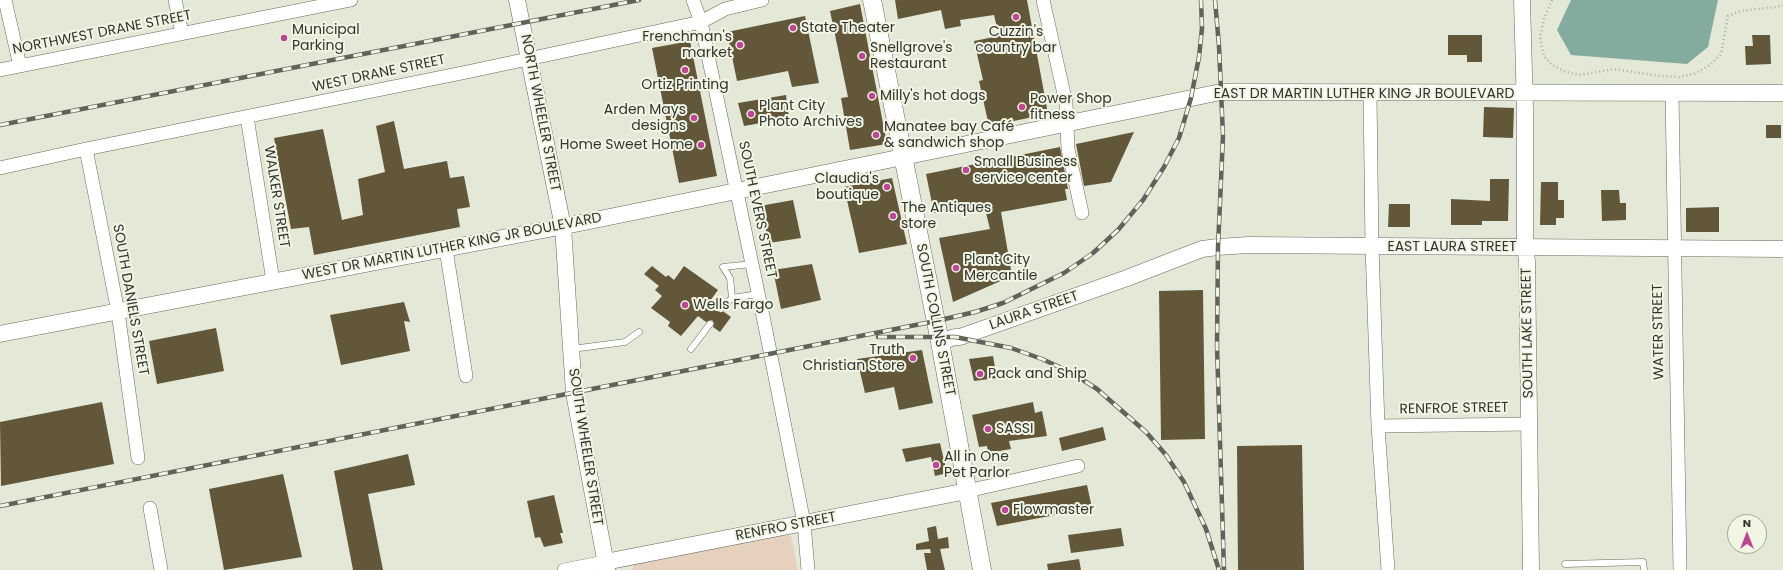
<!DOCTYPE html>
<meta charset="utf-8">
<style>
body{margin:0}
#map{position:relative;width:1783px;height:570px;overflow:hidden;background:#e4e8d7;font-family:Poppins,sans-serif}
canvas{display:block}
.north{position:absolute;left:1727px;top:514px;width:40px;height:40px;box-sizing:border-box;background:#f1f6e4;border:1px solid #a5a89b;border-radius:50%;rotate:0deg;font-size:11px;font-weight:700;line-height:16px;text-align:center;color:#33342e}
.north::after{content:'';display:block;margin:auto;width:14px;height:18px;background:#c14595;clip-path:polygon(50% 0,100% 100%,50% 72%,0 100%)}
</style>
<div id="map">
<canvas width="1783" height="570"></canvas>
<div class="north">N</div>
</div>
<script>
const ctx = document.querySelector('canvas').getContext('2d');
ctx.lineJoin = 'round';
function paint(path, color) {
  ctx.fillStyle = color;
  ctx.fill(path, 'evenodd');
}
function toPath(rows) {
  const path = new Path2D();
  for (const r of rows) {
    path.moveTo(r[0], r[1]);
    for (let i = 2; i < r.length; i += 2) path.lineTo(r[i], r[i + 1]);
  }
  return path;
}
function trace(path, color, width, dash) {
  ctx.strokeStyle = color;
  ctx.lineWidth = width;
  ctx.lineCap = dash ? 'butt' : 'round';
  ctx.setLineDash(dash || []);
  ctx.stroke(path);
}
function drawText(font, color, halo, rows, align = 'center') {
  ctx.font = font + ' Poppins,sans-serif';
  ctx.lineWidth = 4;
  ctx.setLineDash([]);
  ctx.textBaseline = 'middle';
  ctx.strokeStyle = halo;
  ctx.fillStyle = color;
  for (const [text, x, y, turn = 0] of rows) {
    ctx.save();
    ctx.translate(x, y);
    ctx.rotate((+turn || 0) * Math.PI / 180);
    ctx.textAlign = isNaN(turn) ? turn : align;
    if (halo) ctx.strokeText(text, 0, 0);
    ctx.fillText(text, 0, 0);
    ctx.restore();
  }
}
const green = toPath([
 [781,534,791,536,798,570,632,570,635,563]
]);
const water = toPath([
 [1571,0,1718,0,1708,47,1687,64,1571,55,1557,30]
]);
const building = toPath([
 [895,0,1027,0,1048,114,989,126,979,81,983,80,974,41,999,36,994,15,960,20,961,26,945,29,941,10,898,19],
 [860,4,887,144,850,150,841,98,848,97,830,11],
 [805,16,819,83,792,87,788,71,737,81,727,32],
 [1448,35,1482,35,1482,62,1467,62,1467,55,1448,55],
 [1752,35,1770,35,1771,64,1746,65,1745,46,1753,46],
 [690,41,717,176,679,183,652,48],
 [786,95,789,118,744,126,738,103],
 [1484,107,1514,108,1513,138,1483,137],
 [394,121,404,169,447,161,450,178,464,176,470,207,457,209,460,227,314,255,309,227,291,229,274,138,323,129,342,220,363,215,358,179,385,172,376,126],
 [1766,125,1781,125,1781,138,1766,138],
 [1134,132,1111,182,1084,186,1076,144],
 [1060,147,1068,189,1065,189,1067,200,1001,212,1012,276,953,302,939,238,990,229,985,209,967,212,966,207,934,213,926,174],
 [892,178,907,244,859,253,844,187],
 [1490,179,1509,179,1508,221,1482,221,1482,225,1451,225,1451,199,1490,201],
 [1541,182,1558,182,1558,200,1564,200,1564,218,1556,218,1556,225,1540,225],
 [1601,190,1619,190,1620,203,1626,203,1626,220,1602,221],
 [793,200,801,238,769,243,760,206],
 [1389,204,1410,204,1410,227,1388,227],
 [1719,207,1719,232,1686,232,1686,208],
 [812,264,821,300,781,309,773,270],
 [652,266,666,277,668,275,674,280,684,266,718,290,710,301,717,306,718,312,724,312,731,317,720,332,713,327,714,323,712,320,706,322,698,316,681,336,668,326,670,322,651,308,662,296,655,290,659,286,644,274],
 [1203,290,1205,439,1161,440,1159,291],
 [404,302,410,322,404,321,410,351,341,365,330,315],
 [216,328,224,371,157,384,149,341],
 [922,350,933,403,899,410,894,387,865,393,857,359],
 [993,356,997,378,974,381,969,359],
 [102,402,114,464,1,486,0,422],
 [1033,402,1035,413,1042,411,1047,436,1009,441,1011,449,988,453,987,446,979,447,972,415],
 [1103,427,1106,440,1062,451,1059,438],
 [940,443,947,473,935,476,931,457,906,462,902,449],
 [1302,445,1304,570,1238,570,1237,446],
 [408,454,415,485,368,494,383,570,353,570,334,471],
 [283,474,302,557,224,570,209,489],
 [1087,485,1092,508,997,526,991,503],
 [554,495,563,533,560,533,563,543,544,547,540,537,535,538,527,501],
 [936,526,938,539,948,537,949,548,940,549,945,570,927,570,924,553,931,553,930,549,916,550,916,544,929,541,927,528],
 [1121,528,1124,546,1071,553,1068,535],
 [1079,559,1081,570,1048,570,1047,564]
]);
const path = toPath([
 [1552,0,1544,19,1540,38,1544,56,1552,65,1566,72,1581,75,1613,69,1661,76,1679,77,1694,74,1710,65,1721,54,1728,16,1741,11,1783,6]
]);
const service = toPath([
 [732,298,730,278,723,267,752,264],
 [721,309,732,298,758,294],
 [572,349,625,342,639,332],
 [691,349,710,324],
 [1565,564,1643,562,1644,570]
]);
const minor = toPath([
 [5,0,20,66],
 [175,0,182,33],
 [693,0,701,22,764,321,804,523,808,570],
 [1043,0,1066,103,1068,149,1082,213],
 [0,70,351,0],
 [1672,93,1680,570],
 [1370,94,1372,246,1378,426,1388,570],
 [247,117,273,281],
 [86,149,118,312,138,458],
 [0,168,86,149,467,72,701,22,725,9,762,0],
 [446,249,466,376],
 [1378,426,1529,424],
 [967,491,1078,466],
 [150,508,161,570],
 [564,570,605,562]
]);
const tertiary = toPath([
 [517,0,563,227,574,393,607,570],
 [1522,0,1525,109,1525,247,1527,261,1531,570],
 [0,334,580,223,1221,92,1783,93],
 [940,342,955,337,960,337,1127,278,1202,249,1218,247,1248,245,1783,249],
 [605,562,967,491]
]);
const secondary = toPath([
 [872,0,940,342,982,570]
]);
const rail = toPath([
 [1215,0,1219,46,1223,136,1218,247,1217,346,1224,570],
 [0,125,639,0],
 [878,337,955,337,1011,348,1042,359,1072,373,1097,389,1146,432,1166,455,1184,482,1206,529,1219,570],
 [0,506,936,321,975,312,1003,303,1064,273,1093,253,1118,230,1143,200,1164,167,1179,138,1191,98,1199,57,1202,28,1201,0]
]);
const markers = [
 [1016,17,4,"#c14595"],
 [793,28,4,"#c14595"],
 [284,38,4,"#c14595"],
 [740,45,4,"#c14595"],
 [862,56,4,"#c14595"],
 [685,70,4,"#c14595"],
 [872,96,4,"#c14595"],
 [1022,107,4,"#c14595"],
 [751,114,4,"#c14595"],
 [694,118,4,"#c14595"],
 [876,135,4,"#c14595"],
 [701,145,4,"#c14595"],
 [966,170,4,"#c14595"],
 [887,187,4,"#c14595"],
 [893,216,4,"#c14595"],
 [956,268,4,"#c14595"],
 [685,305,4,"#c14595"],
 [913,358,4,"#c14595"],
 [980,374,4,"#c14595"],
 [988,429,4,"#c14595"],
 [936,465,4,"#c14595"],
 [1005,510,4,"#c14595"]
];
const poiNames = [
 ["State Theater",801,28],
 ["Municipal",292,30],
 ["Parking",292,46],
 ["Cuzzin's",1016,32,"center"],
 ["country bar",1016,48,"center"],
 ["Frenchman's",732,37,"right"],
 ["market",732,53,"right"],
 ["Snellgrove's",870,48],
 ["Restaurant",870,64],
 ["Ortiz Printing",685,85,"center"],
 ["Milly's hot dogs",880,96],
 ["Power Shop",1030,99],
 ["fitness",1030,115],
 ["Plant City",759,106],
 ["Photo Archives",759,122],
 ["Arden Mays",686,110,"right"],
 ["designs",686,126,"right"],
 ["Manatee bay Café",884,127],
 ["& sandwich shop",884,143],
 ["Home Sweet Home",693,145,"right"],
 ["Small Business",974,162],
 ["service center",974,178],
 ["Claudia's",879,179,"right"],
 ["boutique",879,195,"right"],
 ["The Antiques",901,208],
 ["store",901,224],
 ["Plant City",964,260],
 ["Mercantile",964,276],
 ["Wells Fargo",693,305],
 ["Truth",905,350,"right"],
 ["Christian Store",905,366,"right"],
 ["Pack and Ship",988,374],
 ["SASSI",996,429],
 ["All in One",944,457],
 ["Pet Parlor",944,473],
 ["Flowmaster",1013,510]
];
const streetNames = [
 ["NORTHWEST DRANE STREET",102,33,-11],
 ["WEST DRANE STREET",379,74,-12],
 ["EAST DR MARTIN LUTHER KING JR BOULEVARD",1364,94],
 ["NORTH WHEELER STREET",540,113,79],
 ["WALKER STREET",276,197,81],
 ["SOUTH EVERS STREET",757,210,78],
 ["WEST DR MARTIN LUTHER KING JR BOULEVARD",452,247,-11],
 ["EAST LAURA STREET",1452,247],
 ["SOUTH DANIELS STREET",130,300,80],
 ["LAURA STREET",1034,311,-19],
 ["SOUTH COLLINS STREET",935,320,79],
 ["WATER STREET",1659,332,-91],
 ["SOUTH LAKE STREET",1528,333,-91],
 ["RENFROE STREET",1454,409,-1],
 ["SOUTH WHEELER STREET",585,447,81],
 ["RENFRO STREET",786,527,-11]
];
paint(green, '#e6d1be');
paint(water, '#83ab9e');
paint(building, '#625839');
trace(service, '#666a5b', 7);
trace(minor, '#666a5b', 14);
trace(tertiary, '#666a5b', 17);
trace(secondary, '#666a5b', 19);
trace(path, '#acafa2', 2.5, [1, 3]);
trace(service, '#fff', 6);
trace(minor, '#fff', 13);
trace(tertiary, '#fff', 16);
trace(secondary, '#fff', 18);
trace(rail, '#61635a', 4.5);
trace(rail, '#f1f6e4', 3, [9]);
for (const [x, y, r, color] of markers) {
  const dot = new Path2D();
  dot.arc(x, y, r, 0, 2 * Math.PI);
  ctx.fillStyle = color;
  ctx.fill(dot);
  trace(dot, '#f1f6e4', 1.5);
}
drawText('14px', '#33342e', '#f1f6e4', poiNames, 'left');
drawText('14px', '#33342e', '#f1f6e4', streetNames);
</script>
